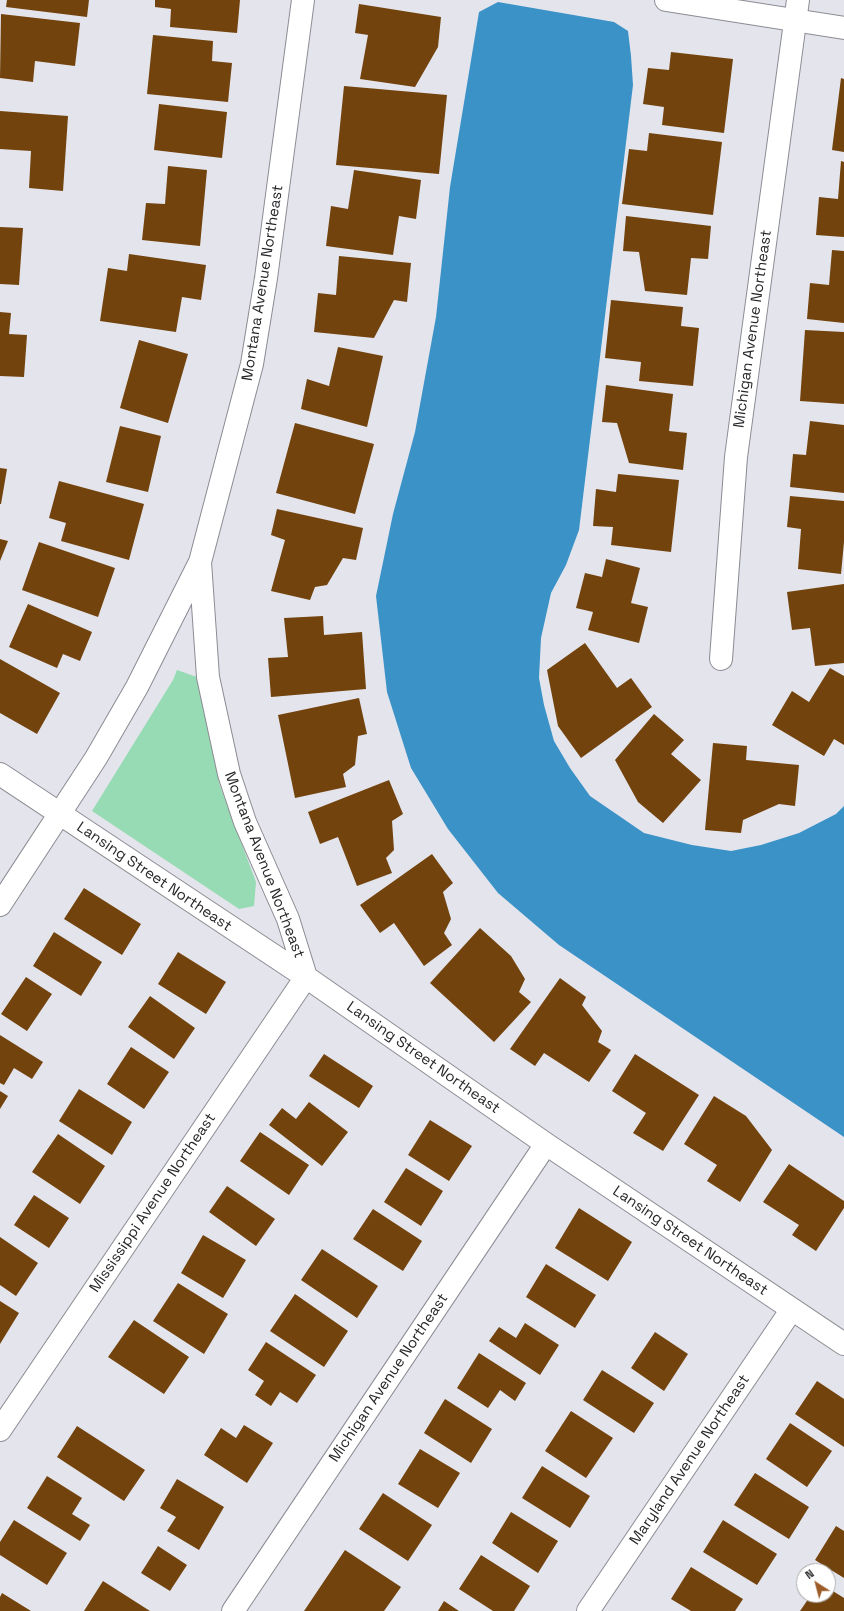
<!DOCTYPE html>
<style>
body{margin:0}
#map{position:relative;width:844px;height:1611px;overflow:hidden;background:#e4e4ec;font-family:"Space Grotesk",sans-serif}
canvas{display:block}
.north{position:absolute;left:796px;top:1563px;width:40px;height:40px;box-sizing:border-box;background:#fff;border:1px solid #a9a9aa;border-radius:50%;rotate:324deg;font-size:11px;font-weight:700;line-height:16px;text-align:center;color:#27272a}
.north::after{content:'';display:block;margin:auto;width:14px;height:18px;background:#9c5b27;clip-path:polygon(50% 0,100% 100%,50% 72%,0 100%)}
</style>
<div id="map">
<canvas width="844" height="1611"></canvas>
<div class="north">N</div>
</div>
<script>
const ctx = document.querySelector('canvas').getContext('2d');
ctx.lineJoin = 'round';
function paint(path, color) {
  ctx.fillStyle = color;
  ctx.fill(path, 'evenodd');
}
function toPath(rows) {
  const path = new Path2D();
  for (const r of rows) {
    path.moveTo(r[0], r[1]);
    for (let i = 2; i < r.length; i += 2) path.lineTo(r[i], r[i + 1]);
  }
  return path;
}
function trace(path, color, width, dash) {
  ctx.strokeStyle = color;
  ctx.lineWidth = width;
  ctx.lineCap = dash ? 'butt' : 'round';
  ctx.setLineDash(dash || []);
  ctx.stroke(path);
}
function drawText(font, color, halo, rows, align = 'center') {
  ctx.font = font + ' "Space Grotesk",sans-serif';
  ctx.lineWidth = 4;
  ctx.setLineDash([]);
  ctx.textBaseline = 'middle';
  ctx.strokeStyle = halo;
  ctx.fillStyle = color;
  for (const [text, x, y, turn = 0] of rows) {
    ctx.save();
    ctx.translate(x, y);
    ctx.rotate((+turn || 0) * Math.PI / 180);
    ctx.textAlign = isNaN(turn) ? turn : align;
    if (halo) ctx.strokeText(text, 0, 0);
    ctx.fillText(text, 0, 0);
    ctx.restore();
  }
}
const green = toPath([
 [177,670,197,677,220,786,256,882,254,906,239,909,92,811,173,680]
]);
const water = toPath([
 [498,2,614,22,628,31,631,56,633,85,579,530,566,565,551,593,541,638,539,678,544,705,554,741,570,768,590,796,644,833,692,845,731,851,761,845,799,833,836,814,844,806,844,1137,559,945,498,893,448,829,411,768,387,692,376,596,393,514,415,432,436,317,450,187,479,12]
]);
const building = toPath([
 [7,0,89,0,87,17,6,7],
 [155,0,240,0,237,33,170,27,171,9,155,7],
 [359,4,441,17,438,47,415,87,360,79,368,35,355,33],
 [1,14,80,23,75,66,35,61,33,82,0,78],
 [153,35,213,41,212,61,232,63,228,102,147,94],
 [671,52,733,59,724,133,662,125,664,107,643,104,648,68,669,70],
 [841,78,844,79,844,152,832,150],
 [344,86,447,95,439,174,336,165],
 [159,104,227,112,222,158,154,150],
 [0,111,68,116,63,191,29,188,31,151,0,149],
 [649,133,722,142,713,215,622,204,629,149,647,151],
 [841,161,844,162,844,237,816,235,819,197,838,199],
 [168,166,207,170,200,246,142,240,146,203,165,204],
 [354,170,421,180,416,219,399,216,393,255,326,246,331,206,348,209],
 [626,216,711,226,708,259,691,258,687,295,645,291,639,252,623,251],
 [0,227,23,228,19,285,0,284],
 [832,250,844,251,844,323,807,319,810,283,829,285],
 [129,254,206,265,201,300,182,297,176,332,100,321,108,268,127,271],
 [339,256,411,263,407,302,394,300,374,338,314,332,318,293,336,295],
 [611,300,683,307,681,326,699,328,693,386,639,381,641,362,605,358],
 [0,312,11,313,9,334,27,335,24,377,0,376],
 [805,330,844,332,844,404,800,401],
 [139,340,188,354,168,423,120,408],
 [338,347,383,356,367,427,301,409,307,379,329,386],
 [606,385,673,394,669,431,687,433,683,470,629,463,617,423,602,422],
 [810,421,844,425,844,493,790,487,793,454,806,455],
 [295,423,374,444,355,514,276,493],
 [120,426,161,436,148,492,106,482],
 [0,468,7,469,1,504,0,504],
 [618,474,679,480,671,552,611,545,613,527,593,526,596,489,616,492],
 [59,481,144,504,129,560,61,541,66,523,49,518],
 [790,496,844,501,844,542,841,574,798,569,801,529,787,527],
 [277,509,363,528,356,560,343,558,327,585,315,587,310,600,271,591,285,540,271,535],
 [0,539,8,541,0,561],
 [39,542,115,568,98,617,22,590],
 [606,559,640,568,631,603,648,607,639,643,588,630,593,612,576,608,585,573,602,577],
 [844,584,844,663,815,666,810,628,792,630,787,592],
 [28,604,92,632,80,661,63,654,57,668,9,647],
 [323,616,324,635,362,632,366,689,271,697,268,658,288,657,284,618],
 [585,643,617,688,631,678,652,707,581,758,558,726,547,670],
 [0,659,60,693,37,734,0,713],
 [830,668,844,676,844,745,834,739,824,756,772,725,792,691,809,702],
 [359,698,367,734,358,736,355,765,343,774,346,787,295,798,278,715],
 [654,714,684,740,671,754,701,780,663,823,638,802,615,760],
 [713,743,747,746,746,760,799,765,795,806,779,804,743,820,741,833,705,830],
 [389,780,403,814,392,821,394,850,386,858,392,873,357,886,338,837,320,844,308,812],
 [432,854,453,883,443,892,451,919,444,933,452,945,424,966,394,923,380,933,360,905],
 [84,888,141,924,122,955,64,919],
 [480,928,511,956,525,979,519,992,531,1002,494,1042,430,983],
 [54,932,102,962,81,996,33,966],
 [178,952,226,982,206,1014,158,984],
 [26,977,52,994,27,1031,1,1014],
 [560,978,586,997,582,1005,602,1031,598,1042,611,1050,589,1082,544,1053,535,1066,510,1049],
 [150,996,195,1028,174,1059,128,1027],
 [0,1035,43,1062,32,1079,14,1068,4,1085,0,1083],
 [131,1047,169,1072,144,1109,107,1084],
 [324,1054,373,1086,359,1108,309,1076],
 [635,1054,699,1095,663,1151,633,1133,646,1113,612,1091],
 [79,1089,132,1122,112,1155,59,1121],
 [0,1091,8,1096,0,1109],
 [714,1096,746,1116,772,1150,740,1202,707,1181,717,1165,684,1144],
 [309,1102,348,1132,322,1166,269,1125,282,1108,296,1119],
 [430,1120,472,1146,449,1181,408,1155],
 [260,1132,309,1165,289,1195,240,1161],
 [58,1134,105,1166,80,1204,32,1172],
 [789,1164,844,1201,844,1208,816,1251,792,1235,799,1225,763,1202],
 [406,1168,443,1191,421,1226,384,1202],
 [227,1186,275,1219,256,1246,209,1212],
 [34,1195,69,1218,49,1248,14,1225],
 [579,1208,632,1242,608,1281,555,1248],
 [373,1209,422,1241,403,1271,353,1239],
 [203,1235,246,1260,223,1298,181,1273],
 [0,1237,38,1263,16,1296,0,1285],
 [322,1249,378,1286,357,1318,301,1280],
 [546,1264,596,1295,575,1328,526,1297],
 [178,1283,228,1314,204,1354,153,1321],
 [295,1294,348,1331,324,1367,270,1331],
 [0,1301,19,1313,0,1344],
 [134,1320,189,1357,164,1394,108,1357],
 [525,1323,559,1345,540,1375,489,1341,499,1327,516,1338],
 [655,1332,688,1354,664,1391,631,1368],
 [266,1342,316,1375,297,1403,280,1392,271,1406,255,1395,264,1381,248,1370],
 [479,1353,526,1383,515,1401,500,1390,488,1408,457,1388],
 [602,1370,654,1403,634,1433,583,1400],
 [817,1381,844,1399,844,1447,795,1414],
 [445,1399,492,1429,471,1463,424,1433],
 [571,1411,613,1438,586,1478,545,1451],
 [790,1423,832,1451,807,1487,766,1459],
 [244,1425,273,1443,247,1483,204,1455,221,1428,236,1438],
 [77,1426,145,1470,124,1501,57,1457],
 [420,1449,460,1473,438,1508,398,1484],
 [542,1466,590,1496,570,1528,522,1498],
 [755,1473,809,1507,789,1539,734,1505],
 [47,1476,82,1498,72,1514,90,1525,80,1541,27,1508],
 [177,1479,224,1507,199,1550,167,1531,176,1517,160,1508],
 [383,1493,432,1525,408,1561,359,1529],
 [511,1512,558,1541,538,1573,492,1543],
 [14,1520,67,1553,47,1585,0,1555,0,1542],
 [723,1520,777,1554,757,1585,703,1552],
 [836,1526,844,1531,844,1578,815,1560],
 [158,1546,187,1565,170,1591,141,1573],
 [345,1550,401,1587,384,1611,304,1611],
 [481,1555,530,1586,514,1611,493,1611,459,1589],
 [691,1567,743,1599,735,1611,691,1611,671,1599],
 [103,1581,150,1611,84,1611],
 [828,1588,844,1598,844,1611,800,1611,811,1595,828,1595],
 [2,1593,31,1611,0,1611,0,1597],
 [444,1601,459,1611,438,1611]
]);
const street = toPath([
 [721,659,736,457,798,0],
 [0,774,306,977,546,1144,844,1344],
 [0,905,96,758,137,687,200,562,252,364,266,278,303,0],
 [0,1430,306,977,288,919,245,822,229,774,208,677,200,562],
 [233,1611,546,1144],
 [588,1611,792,1309]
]);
const secondary = toPath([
 [666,0,844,28]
]);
const streetNames = [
 ["Montana Avenue Northeast",263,283,-81],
 ["Michigan Avenue Northeast",753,329,-82],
 ["Montana Avenue Northeast",264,865,69],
 ["Lansing Street Northeast",154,877,34],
 ["Lansing Street Northeast",423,1058,35],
 ["Mississippi Avenue Northeast",153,1203,-56],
 ["Lansing Street Northeast",690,1241,34],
 ["Michigan Avenue Northeast",389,1378,-56],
 ["Maryland Avenue Northeast",690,1460,-56]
];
paint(green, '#96dbb4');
paint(water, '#3b92c7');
paint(building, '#72430c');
trace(street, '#8c8b93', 24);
trace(secondary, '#8c8b93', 24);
trace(street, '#fff', 22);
trace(secondary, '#fff', 22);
drawText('15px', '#27272a', '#fff', streetNames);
</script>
